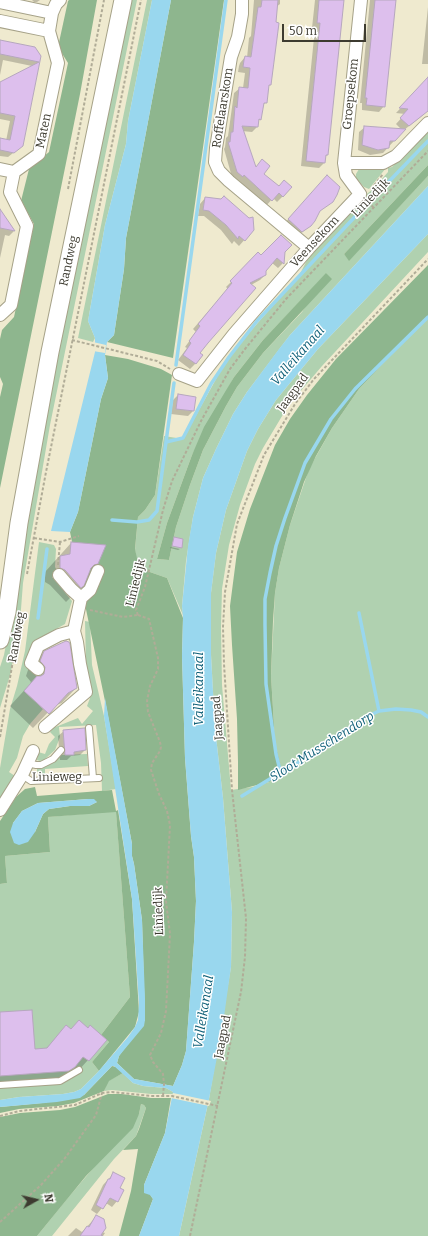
<!DOCTYPE html>
<style>
body{margin:0}
#map{position:relative;width:428px;height:1236px;overflow:hidden;background:#efeacf;font-family:Bitter,serif}
canvas{display:block}
.north{position:absolute;left:16px;top:1180px;width:40px;height:40px;-webkit-text-stroke:3px #fff;paint-order:stroke;rotate:82deg;font-size:11px;font-weight:700;line-height:16px;text-align:center;color:#3d3b30}
.north::after{content:'';display:block;margin:auto;width:14px;height:18px;background:#3d3b30;clip-path:polygon(50% 0,100% 100%,50% 72%,0 100%)}
.scale{position:absolute;left:282px;top:24px;width:84px;height:18px;box-sizing:border-box;border:2px solid #3d3b30;border-top:0;padding-left:5px;font-size:12px;line-height:14px;white-space:nowrap;color:#3d3b30;-webkit-text-stroke:3px #fff;paint-order:stroke}
</style>
<div id="map">
<canvas width="428" height="1236"></canvas>
<div class="north">N</div>
<div class="scale">50 m</div>
</div>
<script>
const ctx = document.querySelector('canvas').getContext('2d');
ctx.lineJoin = 'round';
function paint(path, color) {
  ctx.fillStyle = color;
  ctx.fill(path, 'evenodd');
}
function toPath(rows) {
  const path = new Path2D();
  for (const r of rows) {
    path.moveTo(r[0], r[1]);
    for (let i = 2; i < r.length; i += 2) path.lineTo(r[i], r[i + 1]);
  }
  return path;
}
function trace(path, color, width, dash) {
  ctx.strokeStyle = color;
  ctx.lineWidth = width;
  ctx.lineCap = dash ? 'butt' : 'round';
  ctx.setLineDash(dash || []);
  ctx.stroke(path);
}
function drawText(font, color, halo, rows, align = 'center') {
  ctx.font = font + ' Bitter,serif';
  ctx.lineWidth = 3;
  ctx.setLineDash([]);
  ctx.textBaseline = 'middle';
  ctx.strokeStyle = halo;
  ctx.fillStyle = color;
  for (const [text, x, y, turn = 0] of rows) {
    ctx.save();
    ctx.translate(x, y);
    ctx.rotate((+turn || 0) * Math.PI / 180);
    ctx.textAlign = isNaN(turn) ? turn : align;
    if (halo) ctx.strokeText(text, 0, 0);
    ctx.fillText(text, 0, 0);
    ctx.restore();
  }
}
const green = toPath([
 [129,0,137,0,50,425,23,583,21,609,11,672,0,708,0,667,4,655,22,559,47,405],
 [147,0,152,0,128,121,126,144,105,225,88,321,95,338,93,342,78,338],
 [428,130,428,165,344,254,349,260,428,176,428,186,290,335,247,392,233,414,216,449,203,478,193,517,186,561,182,606,183,615,167,578,147,571,137,563,135,550,138,517,145,510,155,495,164,436,183,439,221,370,241,342,299,276,309,256,361,199,374,188,388,172,388,168,392,167],
 [327,273,302,312,263,353,237,387,226,406,203,450,190,485,176,527,169,560,157,559,167,523,192,455,234,377,263,340],
 [386,168,369,189,364,187,356,178,356,174,359,169],
 [428,234,428,252,322,366,288,406,263,448,255,464,240,505,229,545,222,589,221,627,222,685,231,790,252,787,276,780,283,775,275,742,271,676,275,593,279,568,290,525,309,469,332,428,359,389,428,316,428,1236,179,1236,209,1099,231,967,232,912,223,798,215,728,211,655,211,593,216,553,226,510,247,451,258,429,276,400,318,349],
 [39,542,54,545,56,549,55,567,58,572,52,577,72,601,65,624,35,641,26,665,37,677,24,691,43,709,30,724,23,736,17,758,9,772,15,776,0,803,0,768,10,709,17,686,25,651],
 [85,621,90,622,92,665,104,716,116,789,102,791,101,763,96,725,59,727,60,737,55,750,44,760,40,761,37,760,38,752,45,754,49,744,55,737,50,732,53,728,78,718,82,724,93,711,87,706,90,698,91,689,86,664],
 [87,754,88,766,45,769,45,776,43,777,37,771,37,769,46,766,61,755],
 [116,811,130,997,101,1035,109,1042,92,1062,99,1071,81,1089,74,1092,63,1094,19,1097,0,1100,0,884,7,883,5,856,50,852,48,817],
 [123,1073,133,1083,143,1086,166,1088,173,1092,173,1094,151,1094,112,1090,104,1091,108,1081],
 [141,1104,144,1105,146,1108,136,1136,114,1159,52,1236,37,1236,67,1199,139,1114]
]);
const forest = toPath([
 [69,0,97,0,80,94,0,488,0,397,3,384,0,377,0,339,2,330,14,317,34,224,21,201,29,169,49,152,68,63,58,47,68,1],
 [171,0,224,0,173,358,107,342,114,335,124,269,126,238],
 [428,165,428,176,349,261,344,254],
 [428,265,428,316,359,389,332,428,316,456,304,482,290,525,279,568,275,593,273,621,271,676,275,742,283,775,276,780,238,790,238,762,237,719,232,645,230,606,237,552,250,509,275,445,290,419,307,395,336,359],
 [326,273,332,279,263,353,237,387,226,406,203,450,190,485,176,527,169,560,157,559,167,523,192,455,204,427,234,377,263,340],
 [105,355,128,359,161,369,172,375,155,495,145,510,138,517,135,549,138,563,147,571,167,578,183,618,182,656,185,758,191,836,194,857,196,901,194,942,186,1051,182,1065,173,1086,134,1079,117,1063,119,1056,145,1020,142,920,134,864,132,856,132,844,105,700,105,701,70,532,78,512,101,399,108,378],
 [35,787,37,796,112,790,116,811,118,810,132,899,139,1012,135,1027,99,1071,92,1062,109,1042,101,1035,130,997,116,812,48,817,50,852,5,856,7,883,0,884,0,821,16,797,25,789],
 [88,799,97,802,89,806,70,806,49,809,43,814,35,832,13,823,22,811,38,803],
 [112,1066,116,1067,123,1073,109,1081,104,1091,74,1103,58,1106,19,1109,0,1113,0,1107,42,1103,84,1095],
 [108,1094,122,1094,151,1098,171,1098,165,1133,144,1185,153,1199,139,1236,119,1236,131,1191,138,1149,123,1150,136,1136,139,1129,146,1108,144,1105,141,1104,139,1114,133,1128,86,1176,37,1236,0,1236,0,1117,20,1113,60,1110,75,1107]
]);
const water = toPath([
 [152,0,171,0,126,238,124,269,114,335,107,342,105,355,108,378,101,399,78,512,70,532,51,531,95,352,95,338,88,321,105,225,126,144,128,121],
 [428,186,428,234,318,349,276,400,258,429,247,451,226,510,216,553,211,593,211,655,215,728,223,798,232,912,231,967,222,1031,209,1099,179,1236,139,1236,153,1199,150,1195,144,1193,144,1185,165,1133,173,1092,166,1088,143,1086,133,1083,114,1066,112,1066,84,1095,80,1098,57,1102,0,1107,0,1100,19,1097,63,1094,74,1092,81,1089,97,1073,128,1037,135,1027,138,1020,139,1004,132,899,104,716,105,698,132,844,132,856,134,864,142,920,145,998,145,1020,144,1026,119,1056,117,1063,134,1079,173,1086,182,1065,186,1051,194,942,196,901,194,857,191,836,185,758,182,656,183,618,182,606,188,546,193,517,203,478,216,449,233,414,247,392,279,349,290,335],
 [88,799,94,799,97,802,89,806,70,806,49,809,43,814,35,832,28,842,19,845,14,843,10,832,13,823,22,811,38,803]
]);
const pier = toPath([
 [93,342,106,345,105,353,93,351],
 [173,1093,211,1101,209,1106,171,1098]
]);
const shadow = toPath([
 [32,0,40,0,37,2,34,2],
 [254,0,280,0,280,4,276,7,270,85,267,87,266,102,262,106,260,119,258,122,257,127,252,132,242,131,255,168,263,174,283,196,277,202,273,198,266,206,238,180,237,181,232,177,224,149,225,147,226,138,228,136,234,93,240,88,243,88,245,73,238,72,239,66,240,63,245,57,247,58,249,38,251,36],
 [315,0,343,0,327,155,324,158,324,163,319,168,301,166,315,28,312,28],
 [370,0,395,0,384,106,379,112,362,110,362,103,360,103],
 [428,7,428,64,422,64],
 [0,41,40,56,22,146,8,157,0,156,0,137,5,146,10,121,0,119,0,83,32,66,3,60,0,75],
 [428,79,428,109,422,116,404,130,383,153,370,155,358,150,359,132,365,127,402,130,396,124,405,114,396,113],
 [327,176,332,202,319,211,309,227,296,237,283,225],
 [205,198,253,230,239,246,234,241,232,244,221,230,204,216,198,216,200,204],
 [0,210,14,231,9,236,5,235,0,258],
 [284,252,283,263,278,268,272,263,265,271,265,275,260,280,251,285,199,353,202,355,195,364,190,369,178,360,187,348,185,347,196,332,193,329,228,289,226,287,259,254,261,256],
 [178,395,193,411,188,416,171,414,173,400],
 [71,543,97,563,89,571,83,585,66,602,50,585,45,582,45,572],
 [171,547,180,549,178,550,170,548],
 [44,652,76,688,62,703,54,706,33,728,10,706,30,684,31,682,26,676,29,667],
 [64,731,85,750,80,755,71,756,67,760,60,760,58,736],
 [0,1013,34,1050,46,1049,66,1026,88,1060,78,1071,73,1067,63,1078,0,1085],
 [114,1173,119,1189,117,1201,112,1207,106,1203,97,1214,91,1210,103,1185],
 [96,1217,102,1232,105,1233,103,1236,68,1236,76,1228,82,1232]
]);
const stream = toPath([
 [373,198,428,141],
 [176,365,226,0],
 [166,442,174,383],
 [112,520,137,522,149,520,157,511,166,442,183,438,211,384,229,357,257,321,366,205],
 [359,613,379,711],
 [38,618,47,549],
 [281,774,276,754,266,684,265,625,265,599,270,573,276,546,285,518,305,463,331,419,355,389,428,317],
 [242,796,273,777,281,774,364,718,379,711,396,709,411,710,421,712,428,717]
]);
const building = toPath([
 [262,0,278,0,276,22,279,23,271,85,269,85,267,103,264,103,261,120,259,119,258,127,242,126,256,167,262,159,270,166,264,174,279,186,284,180,292,187,283,197,279,193,272,201,244,175,243,177,237,172,228,142,230,142,231,132,233,132,235,106,237,108,239,87,248,88,250,68,243,67,244,60,245,56,251,57,258,7,261,7,262,0],
 [319,0,344,0,328,155,326,155,325,163,306,161,320,23,317,23,319,0],
 [375,0,396,0,385,107,366,105,367,98,365,98,375,0],
 [0,40,35,47,41,56,23,146,14,153,0,150,0,138,10,140,15,116,0,113,0,82,39,62,0,54,0,40],
 [428,77,428,111,409,126,400,118,408,109,399,108,428,77],
 [364,126,391,128,406,129,395,141,390,141,389,148,378,150,362,145,364,126],
 [327,175,340,187,337,195,333,202,320,211,315,221,311,226,302,232,288,219,327,175],
 [224,196,249,218,253,217,254,230,245,241,239,236,238,239,226,225,209,211,203,210,205,197,221,199,224,196],
 [0,209,15,231,0,228,0,209],
 [281,235,292,245,285,252,284,264,277,258,266,271,266,275,250,283,256,288,208,343,200,353,203,355,196,364,183,355,191,343,189,341,200,326,198,324,232,283,230,281,258,252,261,255,281,235],
 [178,394,196,397,194,411,176,409,178,394],
 [174,537,183,539,182,548,172,546,174,537],
 [71,542,106,545,98,564,94,565,91,568,84,586,81,588,65,570,60,568,60,556,70,554,71,542],
 [66,641,69,642,70,644,77,688,68,693,49,714,24,691,37,676,41,676,44,674,45,667,40,661,44,651,66,641],
 [85,728,86,750,74,752,74,755,65,755,63,730,85,728],
 [32,1010,35,1049,47,1048,66,1025,71,1029,79,1020,88,1028,90,1025,107,1040,89,1061,83,1057,75,1067,69,1071,0,1076,0,1012,32,1010],
 [113,1172,125,1178,120,1188,124,1190,118,1202,110,1198,103,1209,96,1205,108,1179,110,1179,113,1172],
 [96,1215,104,1219,106,1228,101,1235,103,1236,80,1236,87,1226,89,1227,96,1215]
]);
const path = toPath([
 [68,189,104,0],
 [371,189,383,174],
 [368,202,374,208],
 [72,340,157,361,170,369],
 [34,538,60,542,79,536],
 [58,565,60,542],
 [27,574,46,472,141,0],
 [90,610,123,617,138,615],
 [138,615,136,610,145,587,163,510,172,481,201,421,230,369,245,349,286,299,428,151],
 [138,615,149,619,158,658,158,669,150,686,147,701,148,712,160,742,161,747,160,751,152,763,151,770,159,794,167,811,170,825,166,901,170,934,166,1011,161,1033,150,1055,153,1062,163,1074,164,1084,163,1096],
 [0,737,18,631],
 [0,1116,19,1111,75,1105,102,1093,112,1092,151,1096,172,1096,218,1106],
 [0,1222,41,1185,65,1158,96,1115,102,1093],
 [190,1236,241,992,245,957,246,918,232,790,224,664,223,627,225,592,237,524,264,455,295,404,314,379,428,259]
]);
const service = toPath([
 [89,728,93,778],
 [27,763,36,765,41,765,53,759,61,750],
 [22,775,31,781,99,778],
 [0,1085,60,1081,79,1070]
]);
const minor = toPath([
 [242,0,242,14,238,37,231,57,216,148,215,162,219,171,229,181,309,248],
 [0,2,52,13],
 [0,21,49,31],
 [344,163,361,0],
 [0,169,14,172],
 [0,315,11,305,27,226,10,192,14,172,39,154,58,63,49,31,52,13,56,4,60,0],
 [179,374,197,381,234,334,309,248,360,194,346,175,344,163,383,163,396,156,428,123],
 [81,598,90,590,98,571],
 [38,669,31,663,38,646,59,635,74,631],
 [45,727,86,692,80,664,77,642,74,631,81,598,71,589,59,575],
 [0,810,22,775,33,751]
]);
const secondary = toPath([
 [0,640,7,612,19,523,50,352,123,0]
]);
const streetNames = [
 ["Groepsekom",351,94,-84],
 ["Roffelaarskom",223,108,-81],
 ["Maten",44,131,-78],
 ["Liniedijk",371,198,-46],
 ["Veensekom",315,242,-47],
 ["Randweg",69,261,-78],
 ["Jaagpad",293,393,-54],
 ["Liniedijk",136,583,-76],
 ["Randweg",17,637,-80],
 ["Jaagpad",218,718,-94],
 ["Linieweg",57,778],
 ["Liniedijk",159,911,-92],
 ["Jaagpad",223,1037,-79]
];
const waterNames = [
 ["Valleikanaal",298,356,-49],
 ["Valleikanaal",199,689,-90],
 ["Sloot Musschendorp",322,747,-32],
 ["Valleikanaal",204,1012,-81]
];
paint(green, '#b0d1b0');
paint(forest, '#8eb68e');
paint(water, '#99d7ee');
paint(pier, '#efeacf');
paint(shadow, '#0003');
trace(stream, '#99d7ee', 3.5);
paint(building, '#ddbfed');
trace(building, '#b6a7be', 1);
trace(service, '#a6a288', 8);
trace(minor, '#a6a288', 14);
trace(secondary, '#a6a288', 19);
trace(path, '#b0ac97', 2, [3, 2]);
trace(service, '#fff', 6);
trace(minor, '#fff', 12);
trace(secondary, '#fff', 17);
drawText('12px', '#3d3b30', '#fff', streetNames);
drawText('italic 13px', '#106179', '#fff', waterNames);
</script>
